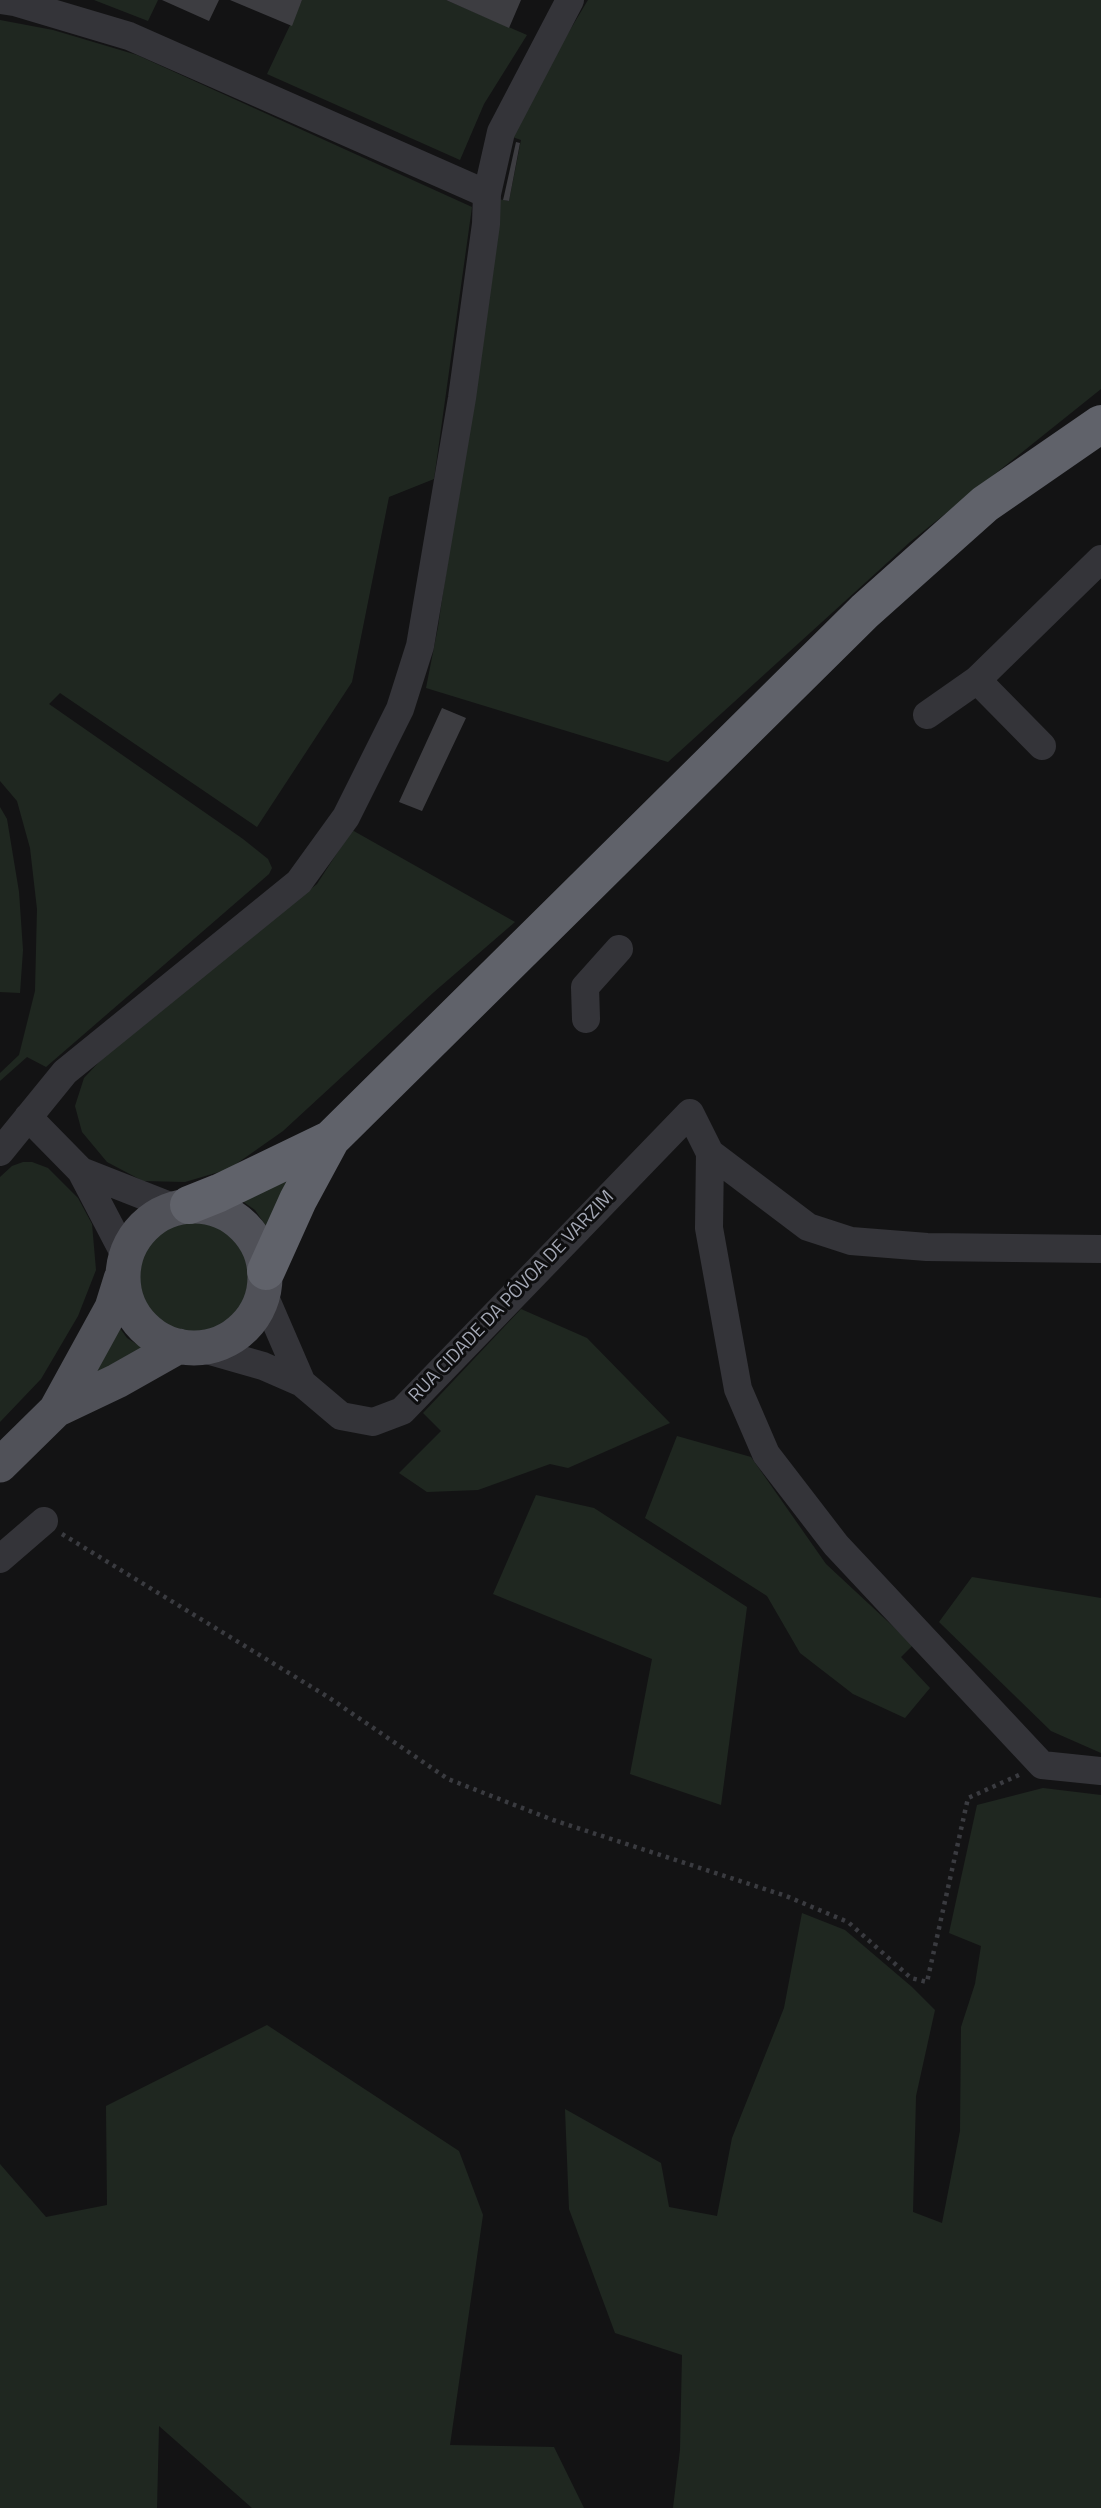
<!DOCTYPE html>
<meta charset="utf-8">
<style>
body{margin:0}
canvas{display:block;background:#131314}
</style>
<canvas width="1101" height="2508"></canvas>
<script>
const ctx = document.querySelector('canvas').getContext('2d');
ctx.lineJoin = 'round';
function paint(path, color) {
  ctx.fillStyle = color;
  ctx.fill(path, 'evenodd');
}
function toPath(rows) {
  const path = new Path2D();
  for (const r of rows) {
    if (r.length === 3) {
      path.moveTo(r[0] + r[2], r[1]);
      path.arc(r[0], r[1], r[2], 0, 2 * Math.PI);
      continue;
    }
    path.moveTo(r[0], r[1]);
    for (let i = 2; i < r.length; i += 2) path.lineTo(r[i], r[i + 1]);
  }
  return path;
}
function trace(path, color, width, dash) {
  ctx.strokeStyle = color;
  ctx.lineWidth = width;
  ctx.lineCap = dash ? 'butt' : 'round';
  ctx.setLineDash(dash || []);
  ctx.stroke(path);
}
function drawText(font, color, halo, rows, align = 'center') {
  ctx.font = font + ' "Titillium Web",sans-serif';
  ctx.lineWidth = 6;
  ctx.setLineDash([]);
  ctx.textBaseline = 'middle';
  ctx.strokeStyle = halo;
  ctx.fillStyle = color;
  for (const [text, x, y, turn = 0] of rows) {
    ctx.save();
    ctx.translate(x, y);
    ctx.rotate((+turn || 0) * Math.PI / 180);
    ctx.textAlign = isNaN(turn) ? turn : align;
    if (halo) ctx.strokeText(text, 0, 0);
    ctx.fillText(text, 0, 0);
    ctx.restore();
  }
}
const green = toPath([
 [94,0,158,0,148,21],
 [302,0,446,0,527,35,484,104,460,160,267,74],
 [588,0,1101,0,1101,389,910,542,668,762,426,688,438,627,491,267,493,198,509,201,521,140,507,135],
 [0,20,53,30,137,55,472,207,434,479,389,497,352,682,257,827,60,693,49,704,243,839,268,859,272,868,269,874,46,1067,27,1057,0,1081,0,1073,19,1055,35,991,37,909,30,848,17,801,0,781],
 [0,807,7,819,19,892,23,950,20,993,0,992],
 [352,830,515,922,434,992,283,1131,229,1169,185,1182,143,1181,107,1162,82,1132,75,1106,84,1078,115,1045,317,884],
 [304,1154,270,1232,255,1210,235,1196],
 [23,1162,32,1162,48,1168,78,1198,92,1224,96,1270,78,1316,41,1379,0,1422,0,1177,12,1166],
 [195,1276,56],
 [521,1309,587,1338,670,1423,568,1468,550,1464,478,1490,427,1492,399,1473,441,1431,423,1413],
 [114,1320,127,1338,149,1352,84,1386],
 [677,1436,751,1457,826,1564,913,1645,901,1657,930,1688,905,1718,853,1694,800,1653,767,1596,645,1518],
 [536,1495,594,1508,747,1607,721,1805,630,1774,652,1659,493,1594],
 [972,1577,1101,1598,1101,1753,1051,1731,939,1622],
 [1043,1788,1101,1795,1101,2508,673,2508,680,2450,682,2355,615,2333,569,2209,565,2109,661,2163,669,2207,717,2216,732,2138,784,2008,802,1913,845,1930,912,1987,935,2010,916,2096,913,2212,942,2223,960,2131,961,2027,975,1984,981,1946,949,1933,977,1805],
 [267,2025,459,2151,483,2215,450,2445,554,2447,584,2508,252,2508,159,2426,157,2508,0,2508,0,2164,46,2217,107,2205,106,2106]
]);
const building = toPath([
 [162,0,219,0,209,21],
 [230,0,302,0,292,26],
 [446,0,521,0,509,28],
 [516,142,520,143,509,201,503,200,504,196],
 [442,708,466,718,422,811,399,802]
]);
const path = toPath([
 [62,1534,328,1697,448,1779,553,1820,786,1896,848,1922,911,1978,927,1982,968,1798,1019,1775]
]);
const minor = toPath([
 [0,0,15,2,129,36,487,194],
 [977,680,1042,746],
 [927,715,977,680,1101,559],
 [586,1019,585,987,619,949],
 [28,1117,81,1171,126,1257],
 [0,1152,65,1072,299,882,346,817,400,709,420,646,462,398,486,224,487,194,501,132,570,0],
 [710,1153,709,1228,738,1389,766,1454,836,1545,1042,1765,1101,1771],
 [81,1171,175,1208],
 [264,1295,302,1383],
 [200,1348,263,1366,302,1383,341,1416,373,1422,402,1411,690,1113,710,1153,808,1227,851,1241,927,1247,1101,1249],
 [0,1559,44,1521]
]);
const major = toPath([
 [194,1277,71],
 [56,1410,117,1381,179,1346],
 [0,1465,56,1410,112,1308,121,1279]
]);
const highway = toPath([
 [189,1205,219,1193,331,1139],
 [266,1271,298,1200,331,1139,865,611,985,504,1101,424]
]);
const streetNames = [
 ["RUA CIDADE DA PÓVOA DE VARZIM",512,1297,-46]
];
paint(green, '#1f2720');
paint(building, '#3d3d41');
trace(path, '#3a3b40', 4.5, [3.5, 5]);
trace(minor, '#343439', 28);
trace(major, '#505158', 35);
trace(highway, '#60626a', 38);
drawText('19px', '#a4a8b5', '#0e0e0f', streetNames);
</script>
